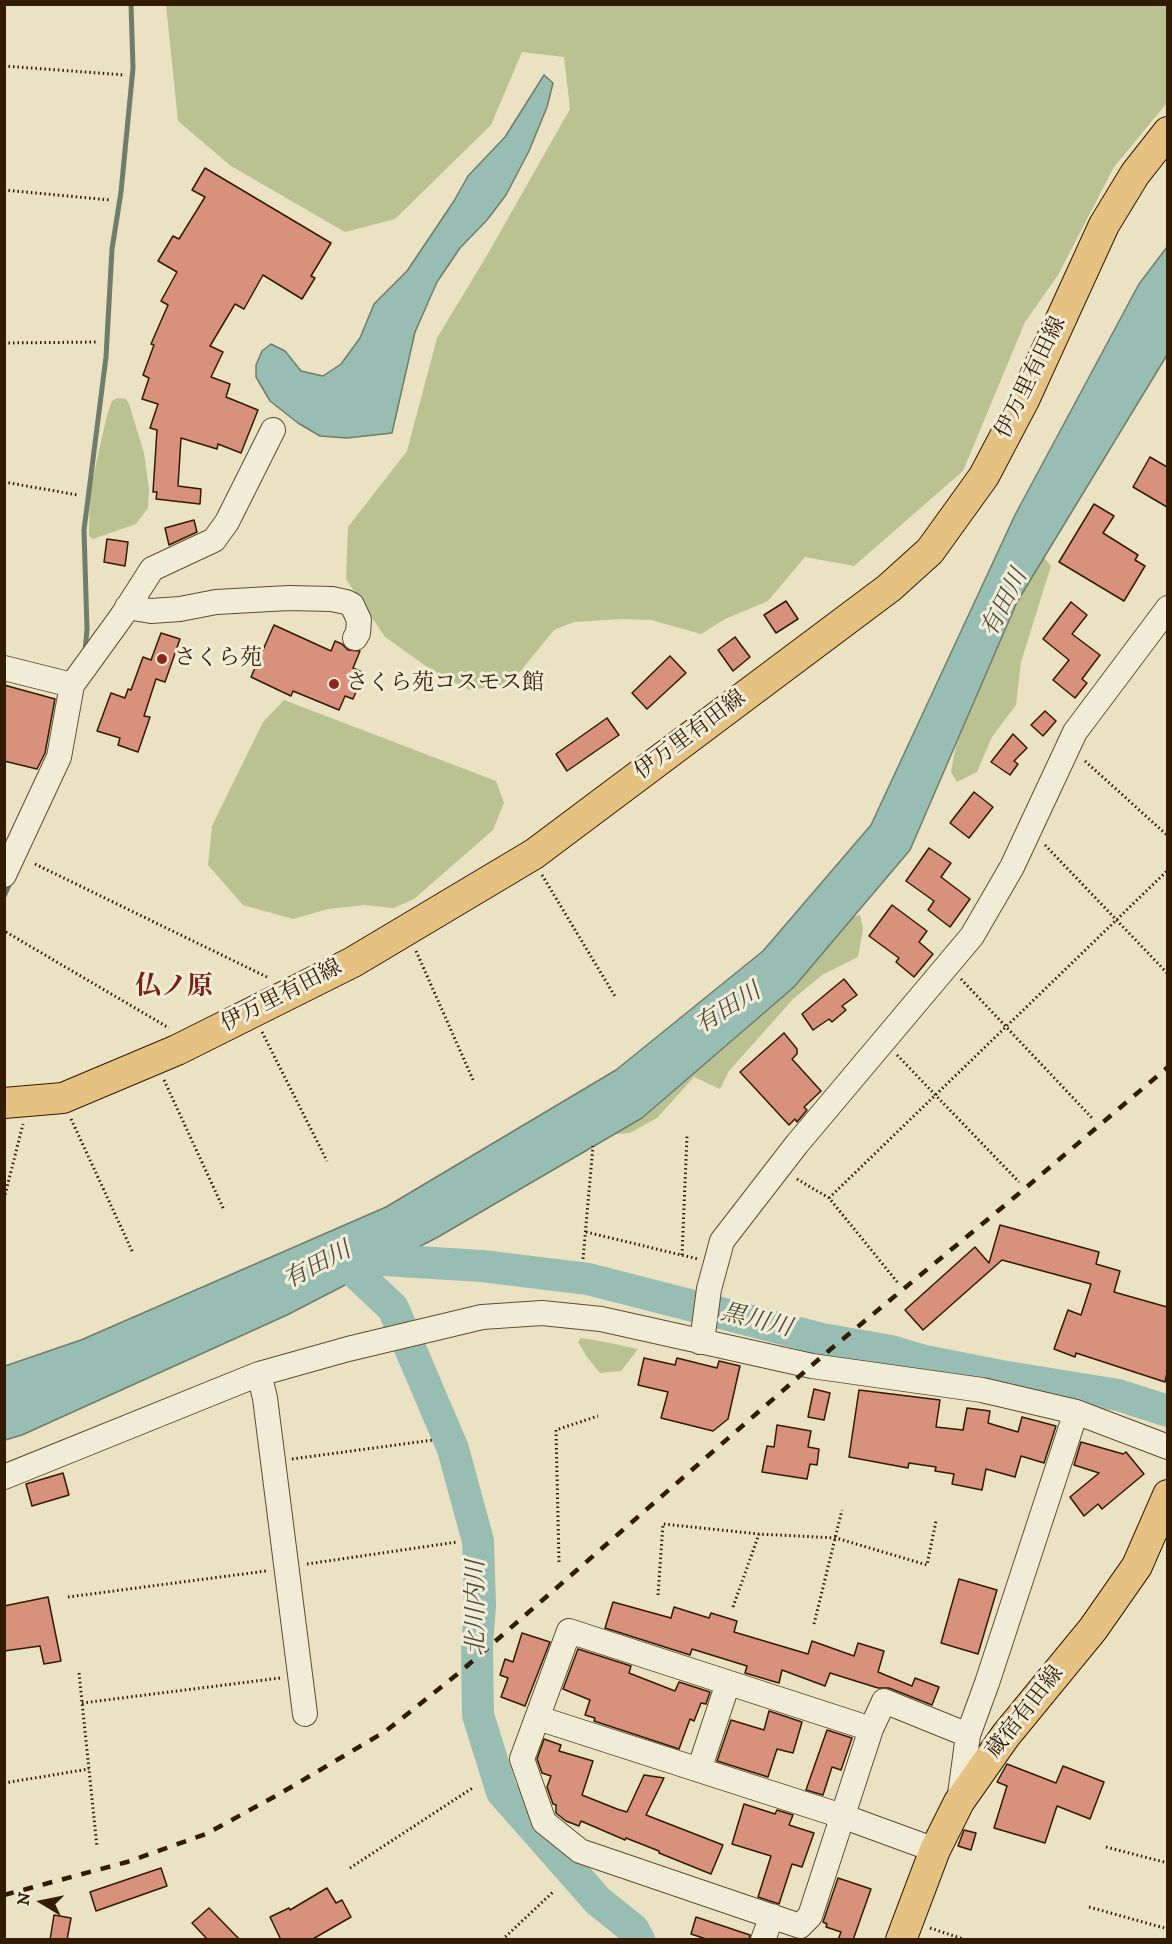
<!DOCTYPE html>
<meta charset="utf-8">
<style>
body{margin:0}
#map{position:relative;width:1172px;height:1944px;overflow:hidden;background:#eae2c3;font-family:"IM FELL DW Pica",serif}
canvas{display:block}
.frame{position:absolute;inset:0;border:6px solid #321b00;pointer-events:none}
.north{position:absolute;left:12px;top:1872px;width:60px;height:60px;-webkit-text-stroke:4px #f1ecd8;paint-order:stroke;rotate:280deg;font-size:16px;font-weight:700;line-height:24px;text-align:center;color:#321b00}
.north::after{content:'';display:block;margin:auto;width:21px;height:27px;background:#321b00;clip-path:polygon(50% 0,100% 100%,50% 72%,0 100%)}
</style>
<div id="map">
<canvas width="1172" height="1944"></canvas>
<div class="frame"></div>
<div class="north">N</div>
</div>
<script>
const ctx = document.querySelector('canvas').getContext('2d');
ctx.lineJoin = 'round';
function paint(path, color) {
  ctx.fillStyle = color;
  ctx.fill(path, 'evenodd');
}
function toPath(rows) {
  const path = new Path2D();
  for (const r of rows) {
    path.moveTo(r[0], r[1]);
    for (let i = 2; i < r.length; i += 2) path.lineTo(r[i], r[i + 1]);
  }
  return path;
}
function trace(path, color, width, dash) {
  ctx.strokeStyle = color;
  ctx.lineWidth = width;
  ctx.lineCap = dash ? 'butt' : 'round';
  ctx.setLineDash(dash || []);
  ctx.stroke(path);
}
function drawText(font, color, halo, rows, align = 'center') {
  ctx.font = font + ' "IM FELL DW Pica","Noto Serif JP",serif';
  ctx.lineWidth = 6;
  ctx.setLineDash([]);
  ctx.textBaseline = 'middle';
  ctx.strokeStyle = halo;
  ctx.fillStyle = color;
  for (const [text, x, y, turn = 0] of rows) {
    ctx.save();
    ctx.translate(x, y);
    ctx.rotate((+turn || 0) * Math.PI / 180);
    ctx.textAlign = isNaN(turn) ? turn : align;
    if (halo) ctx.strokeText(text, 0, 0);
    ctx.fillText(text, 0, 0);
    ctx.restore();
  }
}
const green = toPath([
 [166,5,1167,5,1167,103,1114,167,1058,275,1025,322,963,471,854,566,805,557,768,601,725,619,701,634,651,620,622,619,574,622,554,630,510,684,469,690,433,671,385,637,346,579,348,527,407,451,437,338,486,257,570,109,564,57,522,52,491,125,395,219,345,232,231,166,178,121],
 [117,398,126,399,129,404,144,453,149,489,148,508,136,524,93,539,89,536,90,491,107,415,112,401],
 [1042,555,1051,566,1021,662,1016,705,992,737,977,772,957,782,951,772,955,750,988,651],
 [284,700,496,781,504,803,493,830,414,899,394,908,364,905,328,909,293,919,243,905,208,865,212,826,263,722],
 [860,915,863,929,858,957,822,975,793,999,729,1071,720,1089,694,1077,657,1118,630,1133,595,1136,839,922],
 [581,1338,605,1342,638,1349,621,1371,600,1373,587,1357,578,1342]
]);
const water = toPath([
 [544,75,553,83,547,107,529,151,506,195,487,220,460,248,437,282,415,332,392,433,347,438,320,436,298,423,270,401,256,377,256,365,262,351,271,344,285,351,301,371,323,376,341,364,360,338,374,304,407,271,454,201,468,176,505,137,544,75],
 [1167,247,1167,355,1017,602,910,850,794,987,642,1118,438,1237,287,1315,22,1435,5,1440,5,1366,81,1340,386,1207,616,1070,763,951,871,825,1015,515,1139,284,1167,247]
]);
const stream = toPath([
 [85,651,87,630,84,530,106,357,112,249,121,192,133,68,131,4],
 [4,896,11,881]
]);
const river = toPath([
 [340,1258,393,1308,453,1449,478,1541,480,1606,477,1645,478,1715,502,1792,598,1901,633,1929,639,1940],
 [351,1258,482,1266,588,1279,822,1339,891,1351,925,1361,1001,1376,1118,1395,1168,1411]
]);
const building = toPath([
 [205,168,331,243,311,276,315,278,302,299,263,275,244,309,235,304,210,346,223,352,211,377,230,384,226,397,258,410,241,453,218,444,217,449,181,438,178,486,201,489,200,504,156,499,157,492,153,492,157,430,150,428,158,404,142,399,149,378,143,375,154,345,151,344,168,305,161,301,177,272,158,261,173,236,179,239,205,197,192,190,205,168],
 [1150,457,1167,467,1167,507,1133,487,1150,457],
 [1094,504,1114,516,1103,533,1138,555,1135,560,1145,566,1124,601,1059,562,1094,504],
 [194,520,197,532,169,545,165,528,194,520],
 [107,539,128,542,125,566,104,562,107,539],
 [786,601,798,619,776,633,764,615,786,601],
 [1071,602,1087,615,1072,634,1100,655,1082,679,1087,683,1075,698,1053,680,1069,660,1043,639,1071,602],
 [274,625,331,651,335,641,342,644,348,650,360,651,353,668,364,673,353,699,345,696,339,710,293,691,291,696,251,677,274,625],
 [161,633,180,639,165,682,156,679,144,716,150,717,138,752,118,745,120,738,97,731,111,693,125,698,128,689,131,690,143,657,151,660,161,633],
 [735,637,750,657,733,671,718,650,735,637],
 [670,656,686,673,647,709,632,693,670,656],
 [4,685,55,699,45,753,37,769,4,761,4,685],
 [1045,711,1056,721,1043,736,1031,725,1045,711],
 [607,718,619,735,567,771,556,754,607,718],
 [1013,734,1027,748,1014,761,1018,764,1010,775,991,762,1013,734],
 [974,792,993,807,969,838,950,823,974,792],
 [929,848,951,863,941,877,970,899,950,927,928,910,934,901,906,881,929,848],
 [892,905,927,931,919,942,933,954,914,977,896,962,899,958,869,936,892,905],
 [844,979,857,995,842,1006,846,1010,832,1022,829,1019,813,1030,802,1014,844,979],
 [784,1033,797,1049,797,1054,792,1059,821,1091,804,1107,807,1110,797,1122,795,1119,789,1125,740,1072,784,1033],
 [1000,1225,1099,1252,1096,1264,1120,1271,1114,1292,1167,1307,1167,1373,1165,1382,1076,1353,1075,1357,1054,1349,1068,1310,1081,1315,1091,1284,1002,1260,923,1330,905,1310,975,1247,989,1263,1000,1225],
 [644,1358,675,1365,677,1358,717,1368,719,1361,740,1366,728,1419,713,1431,661,1418,668,1392,638,1385,644,1358],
 [814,1389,830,1393,824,1420,808,1417,814,1389],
 [859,1390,940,1400,936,1427,963,1430,967,1408,990,1411,988,1423,1018,1432,1022,1417,1056,1426,1044,1463,1021,1456,1015,1477,986,1469,982,1490,952,1484,954,1474,935,1471,936,1467,909,1463,908,1468,849,1457,859,1390],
 [777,1425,811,1431,808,1447,819,1449,817,1465,810,1464,807,1479,762,1472,767,1446,774,1447,777,1425],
 [1081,1442,1123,1454,1126,1452,1144,1474,1102,1509,1098,1504,1084,1516,1070,1497,1099,1473,1074,1465,1081,1442],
 [63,1473,69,1495,32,1506,26,1484,63,1473],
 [959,1579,997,1590,978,1654,941,1643,959,1579],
 [48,1597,61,1661,44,1664,40,1646,4,1651,4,1606,48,1597],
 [613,1602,671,1618,674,1607,709,1618,711,1613,737,1621,734,1632,808,1654,812,1641,854,1656,858,1643,884,1651,878,1672,912,1686,915,1678,939,1687,932,1705,889,1688,878,1688,830,1673,825,1686,782,1670,779,1683,745,1673,747,1666,692,1649,690,1655,605,1628,613,1602],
 [522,1633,550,1642,525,1706,501,1697,508,1678,500,1675,505,1659,513,1662,522,1633],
 [578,1649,631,1666,629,1673,675,1691,679,1682,710,1692,706,1704,701,1703,694,1721,690,1719,679,1749,594,1721,595,1718,585,1715,590,1700,563,1689,578,1649],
 [769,1711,802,1722,793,1753,777,1749,768,1777,717,1761,731,1720,764,1730,769,1711],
 [827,1730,852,1738,841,1770,832,1767,823,1795,806,1790,827,1730],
 [544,1739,561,1745,559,1751,593,1761,582,1795,617,1809,627,1812,644,1775,664,1778,646,1815,723,1845,711,1874,659,1853,659,1851,626,1838,625,1840,581,1821,579,1826,566,1821,556,1813,556,1805,553,1804,547,1787,551,1776,542,1773,537,1759,544,1739],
 [1007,1764,1056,1783,1063,1766,1104,1782,1090,1819,1057,1806,1045,1843,994,1828,1007,1786,997,1782,1007,1764],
 [744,1804,775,1814,777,1810,793,1815,789,1825,814,1833,802,1867,792,1864,779,1904,758,1897,771,1856,732,1844,744,1804],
 [964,1830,976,1833,971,1850,958,1846,964,1830],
 [161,1868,167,1886,96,1911,90,1892,161,1868],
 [838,1878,871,1889,853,1940,838,1940,841,1932,826,1927,827,1924,823,1922,838,1878],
 [327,1888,336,1903,342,1900,351,1917,311,1940,281,1940,270,1917,289,1908,290,1910,327,1888],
 [209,1908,240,1940,208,1940,192,1923,209,1908],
 [54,1915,71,1918,67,1940,50,1940,54,1915],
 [696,1917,750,1935,749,1940,709,1940,691,1934,696,1917]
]);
const path = toPath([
 [4,66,125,75],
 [4,190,110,200],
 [4,343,98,342],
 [4,482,78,495],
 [1085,761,1168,836],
 [1045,845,1168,974],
 [35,864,269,978],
 [542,875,616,998],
 [6,932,169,1028],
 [416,951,474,1082],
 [961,979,1093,1119],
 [262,1032,327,1161],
 [897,1055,1019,1182],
 [164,1080,224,1210],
 [71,1119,133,1253],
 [797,1179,829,1198,898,1283],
 [829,1198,1168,870],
 [4,1199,23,1124],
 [586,1232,698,1259],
 [682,1255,687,1136],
 [583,1259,593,1146],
 [292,1459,433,1440],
 [559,1562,556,1430,598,1416],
 [307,1564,457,1542],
 [658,1595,663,1524,759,1534,836,1538,927,1565,936,1521],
 [68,1597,266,1571],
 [733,1607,759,1534],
 [814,1624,842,1510],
 [79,1673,97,1847],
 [82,1703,280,1678],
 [4,1783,89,1769],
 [1106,1847,1168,1863],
 [350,1868,474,1787],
 [1089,1907,1168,1929],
 [930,1928,966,1940],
 [502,1940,553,1892]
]);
const minor = toPath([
 [127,607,151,611,180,609,216,602,289,598,332,599,346,602,352,605,359,620,358,633,355,638],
 [4,668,72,685],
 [4,875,59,757,72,685,122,616,152,569,214,540,227,522,273,430],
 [700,1342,703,1334,709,1289,722,1241,797,1144,972,936,1012,867,1075,732,1168,608],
 [259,1374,265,1398,305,1714],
 [4,1477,259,1374,348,1349,482,1317,542,1313,601,1319,812,1366,982,1390,1076,1412,1168,1447],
 [538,1718,842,1816,935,1850],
 [871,1729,569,1631,522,1759,544,1822,580,1851,800,1926,810,1916,871,1729,884,1701,968,1735],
 [699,1770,728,1683],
 [959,1802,968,1735,987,1683,1076,1412],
 [763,1940,772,1916]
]);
const major = toPath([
 [4,1103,63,1098,177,1050,353,962,534,854,889,588,930,551,984,476,1024,400,1104,225,1135,174,1168,132],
 [901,1940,935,1850,959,1802,1006,1735,1093,1629,1137,1566,1168,1495]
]);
const rail = toPath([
 [4,1895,127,1862,206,1834,281,1793,386,1731,460,1672,826,1353,1016,1196,1168,1067]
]);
const markers = [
 [162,659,6,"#8f2418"],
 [334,684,6,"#8f2418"]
];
const streetNames = [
 ["伊万里有田線",1032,378,-64],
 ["伊万里有田線",691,736,-37],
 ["伊万里有田線",282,997,-27],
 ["蔵宿有田線",1026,1713,-52]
];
const poiNames = [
 ["さくら苑",174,659],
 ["さくら苑コスモス館",346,684]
];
const waterNames = [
 ["有田川",1006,604,-63],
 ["有田川",729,1010,-32],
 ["有田川",318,1267,-28],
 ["黒川川",756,1322,14],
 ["北川内川",478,1608,-90]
];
const quarterNames = [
 ["仏ノ原",174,989]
];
paint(green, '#bac292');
paint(water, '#98beb3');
trace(water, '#6f7d6b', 1.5);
trace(stream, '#6f7d6b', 5);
trace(river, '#98beb3', 32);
paint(building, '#d7917c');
trace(building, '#321b00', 1.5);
trace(minor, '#604d31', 26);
trace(major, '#321b00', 32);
trace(path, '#321b00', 3, [1.5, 3]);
trace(minor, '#f1ecd8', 24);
trace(major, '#e5c182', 30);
trace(rail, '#321b00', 4.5, [10, 10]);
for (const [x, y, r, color] of markers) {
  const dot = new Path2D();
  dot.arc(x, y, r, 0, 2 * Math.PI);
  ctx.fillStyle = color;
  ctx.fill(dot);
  trace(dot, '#f1ecd8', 2);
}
drawText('22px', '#321b00', '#f1ecd8', streetNames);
drawText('22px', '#321b00', '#f1ecd8', poiNames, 'left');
drawText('italic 24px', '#514c36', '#f1ecd8', waterNames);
drawText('bold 26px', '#7a1f14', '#f1ecd8', quarterNames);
</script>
